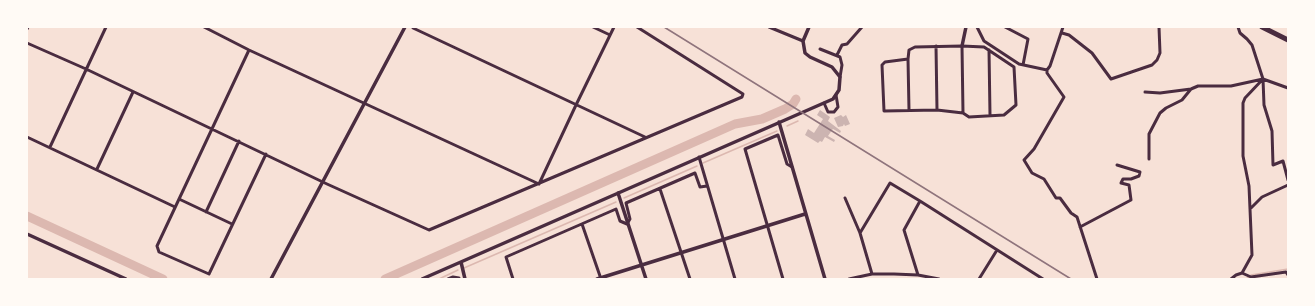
<!DOCTYPE html>
<style>
body{margin:0}
#map{position:relative;width:1315px;height:306px;overflow:hidden;background:#f7e1d7;font-family:"Exo 2",sans-serif}
canvas{display:block}
.frame{position:absolute;inset:0;border:28px solid #fffaf5;pointer-events:none}
</style>
<div id="map">
<canvas width="1315" height="306"></canvas>
<div class="frame"></div>
</div>
<script>
const ctx = document.querySelector('canvas').getContext('2d');
ctx.lineJoin = 'round';
function toPath(rows) {
  const path = new Path2D();
  for (const r of rows) {
    path.moveTo(r[0], r[1]);
    for (let i = 2; i < r.length; i += 2) path.lineTo(r[i], r[i + 1]);
  }
  return path;
}
function trace(path, color, width, dash) {
  ctx.strokeStyle = color;
  ctx.lineWidth = width;
  ctx.lineCap = dash ? 'butt' : 'round';
  ctx.setLineDash(dash || []);
  ctx.stroke(path);
}
function paint(path, color) {
  ctx.fillStyle = color;
  ctx.fill(path, 'evenodd');
}
const stream = toPath([
 [787,126,798,121],
 [703,163,777,131],
 [624,198,697,166],
 [464,268,616,202],
 [439,279,458,270],
 [1246,279,1251,275,1288,269]
]);
const river = toPath([
 [27,216,163,279],
 [385,279,735,124,762,119,785,109,793,104,796,99]
]);
const building = toPath([
 [820,110,830,117,828,121,841,131,840,133,833,129,832,130,828,136,835,140,834,142,825,137,822,142,820,141,818,143,805,135,808,129,814,133,823,119,817,115],
 [841,115,843,117,846,115,850,124,845,126,844,124,843,126,838,127,834,118]
]);
const minor = toPath([
 [204,27,249,50,539,184,576,105,614,27],
 [593,27,610,35],
 [769,27,803,41],
 [977,27,984,41,1019,64,1047,70,1050,66,1063,27],
 [1005,27,1028,39,1023,65],
 [1238,27,1240,33,1247,39,1252,45,1263,79,1245,98,1243,103,1243,156,1249,186,1252,255,1242,273],
 [413,28,645,137],
 [27,29,28,27],
 [1062,33,1069,35,1092,53,1111,79,1152,65,1157,60,1160,53,1159,27],
 [27,43,86,69,327,184,429,230,742,97,743,94,637,27],
 [936,46,937,110],
 [820,49,840,57,842,65,840,77],
 [249,50,157,246,159,252,209,274,266,154],
 [989,50,990,115],
 [837,55,842,45,847,44,862,27],
 [908,59,885,62,882,65,884,111,937,110,963,113],
 [1047,70,1047,73,1064,97,1034,149,1024,160,1032,173,1044,179,1056,198,1060,198,1071,213,1077,217,1097,279],
 [1263,79,1264,105,1272,131,1273,165,1283,161,1288,180],
 [1145,92,1160,93,1191,89,1198,86,1231,86,1263,79,1288,88],
 [824,103,828,112,834,112,838,107,836,95],
 [909,110,908,59,909,50,915,47,962,46,984,47,1014,67,1016,105,1004,115,969,117,963,113,962,46],
 [27,137,175,207],
 [50,147,106,27],
 [699,157,735,279],
 [1149,159,1149,134,1160,113,1166,108,1182,100,1191,89],
 [97,169,133,92],
 [660,189,690,279],
 [845,198,860,233,872,274],
 [179,199,232,224],
 [1250,209,1262,197,1288,185],
 [206,212,239,141],
 [582,224,601,279],
 [1080,227,1131,200,1129,185,1121,183,1123,179,1131,179,1139,176,1140,172,1117,165],
 [860,233,890,183,920,201,1043,279],
 [918,275,904,230,920,201],
 [448,279,453,277,459,278,459,279],
 [513,279,506,257,616,209,620,221,627,224,630,219,626,203,695,173,700,187,707,186],
 [783,279,745,149,778,135,787,164,792,167],
 [849,279,872,274,894,274,918,275,939,279],
 [979,279,997,250],
 [1231,279,1236,275,1242,273,1251,277,1286,272,1288,275]
]);
const tertiary = toPath([
 [962,46,966,27],
 [779,122,825,279],
 [618,193,646,279],
 [27,234,126,279],
 [461,262,465,279],
 [271,279,405,27],
 [422,279,833,99,839,90,840,77,832,67,810,57,805,53,803,41,809,27],
 [597,279,805,214]
]);
const trunk = toPath([
 [1262,27,1288,40]
]);
const rail = toPath([
 [664,27,1071,279]
]);
trace(stream, '#dcb8b0', 1.5);
trace(river, '#dcb8b0', 9);
paint(building, '#ccb4b1');
trace(minor, '#4a2c40', 3);
trace(tertiary, '#4a2c40', 3.5);
trace(trunk, '#4a2c40', 5);
trace(rail, '#8f747c', 1.5);
</script>
